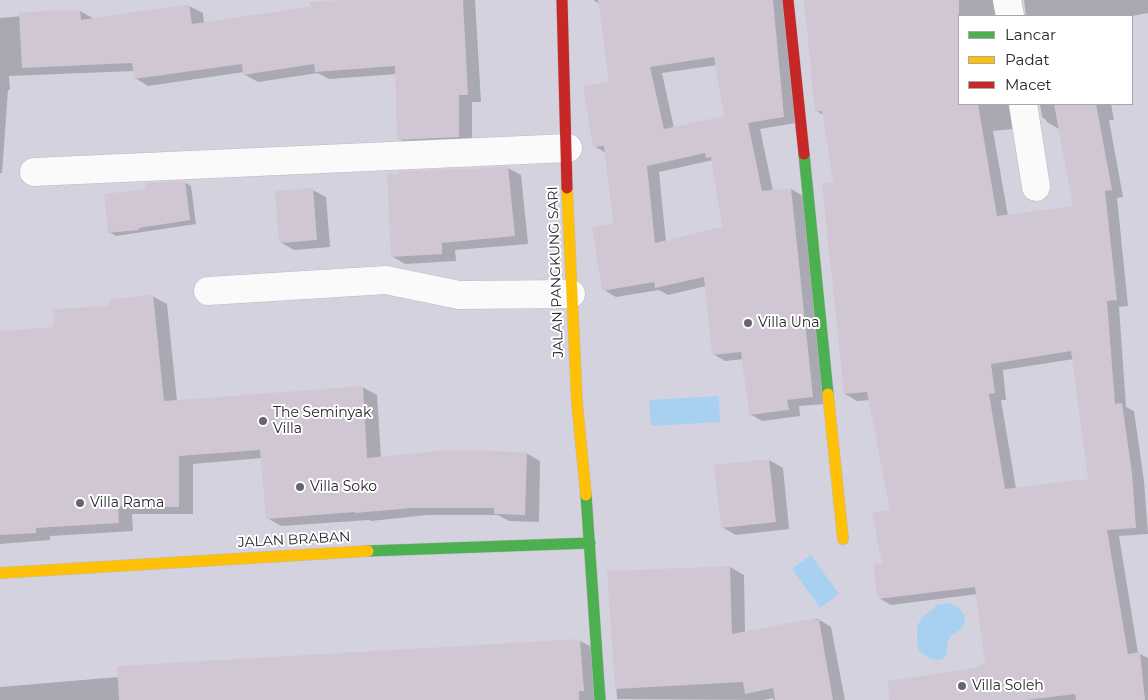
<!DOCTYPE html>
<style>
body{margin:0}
#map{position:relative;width:1148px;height:700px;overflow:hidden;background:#e0dfe5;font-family:Montserrat,sans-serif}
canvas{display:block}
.legend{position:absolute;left:958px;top:15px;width:175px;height:90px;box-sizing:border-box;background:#fff;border:1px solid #a8a8a9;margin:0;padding:6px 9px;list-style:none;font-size:15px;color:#262529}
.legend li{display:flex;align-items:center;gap:10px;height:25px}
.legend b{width:25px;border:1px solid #a8a8a9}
</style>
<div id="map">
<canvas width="1148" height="700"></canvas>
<ul class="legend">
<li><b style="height:6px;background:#4caf50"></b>Lancar</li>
<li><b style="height:6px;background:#ffc107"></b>Padat</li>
<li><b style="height:6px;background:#c62828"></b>Macet</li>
</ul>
</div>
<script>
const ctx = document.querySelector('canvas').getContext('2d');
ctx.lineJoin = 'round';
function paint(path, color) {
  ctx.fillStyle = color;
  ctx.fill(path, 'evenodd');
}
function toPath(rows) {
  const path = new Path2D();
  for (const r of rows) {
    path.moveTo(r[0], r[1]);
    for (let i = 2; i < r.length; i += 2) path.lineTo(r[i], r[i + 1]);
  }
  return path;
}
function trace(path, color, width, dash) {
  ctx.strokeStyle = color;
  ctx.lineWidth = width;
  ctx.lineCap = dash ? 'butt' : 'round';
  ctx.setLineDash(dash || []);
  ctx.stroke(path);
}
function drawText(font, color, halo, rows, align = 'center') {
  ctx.font = font + ' Montserrat,sans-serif';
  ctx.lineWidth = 4;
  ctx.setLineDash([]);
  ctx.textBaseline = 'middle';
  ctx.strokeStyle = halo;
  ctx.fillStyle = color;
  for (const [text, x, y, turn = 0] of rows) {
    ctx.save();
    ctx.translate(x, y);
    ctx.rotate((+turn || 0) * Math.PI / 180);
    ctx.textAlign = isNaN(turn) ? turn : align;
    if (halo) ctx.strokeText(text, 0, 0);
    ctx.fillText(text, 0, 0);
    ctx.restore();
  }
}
const built = toPath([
 [0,0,1148,0,1148,700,0,700],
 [959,16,1132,16,1132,104,959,104]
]);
const water = toPath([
 [719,396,720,422,651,426,649,400],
 [811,555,839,594,820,608,792,569],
 [949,603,958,607,964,614,965,619,962,628,950,637,948,641,946,655,943,659,938,660,930,659,919,651,917,641,917,626,922,618,937,605]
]);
const shadow = toPath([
 [358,0,475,0,481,102,472,102,472,144,412,147,399,139,397,74,329,79,318,73,258,82,244,74,244,72,148,86,135,78,134,71,9,76,10,90,8,90,2,173,0,173,0,18,80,11,94,19,189,6,203,13,204,23],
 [593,0,786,0,796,123,760,129,773,191,791,189,803,196,825,404,799,406,800,416,762,421,750,414,744,359,725,361,713,354,706,286,668,295,659,290,616,297,604,290,615,224,606,153,594,146,611,83,600,4],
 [717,65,726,117,674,128,662,73],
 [713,160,724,228,666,242,659,172],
 [805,0,1006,0,1005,16,959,16,959,104,1022,104,1022,128,993,131,1008,216,1074,207,1059,129,1047,122,1046,120,1042,117,1040,104,1111,104,1114,120,1109,120,1123,197,1117,198,1128,306,1119,307,1126,407,1134,411,1144,481,1148,534,1119,536,1138,653,1148,658,1148,700,891,700,986,665,977,594,891,605,879,598,892,510,870,400,857,401,845,394,835,183,824,115,816,111],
 [1074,359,1090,480,1016,489,1001,400,1006,400,1003,370],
 [1024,0,1148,0,1148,13,1132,16,1026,16],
 [508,168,521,175,528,244,455,250,456,261,405,264,392,256,461,171],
 [184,182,191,186,196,224,116,236,109,232,147,190],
 [313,190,326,197,330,247,294,250,280,242],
 [152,296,167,304,177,401,362,387,377,395,381,458,526,453,540,461,539,522,509,521,498,515,427,515,371,521,369,520,281,526,267,518,262,458,193,464,193,514,132,514,133,531,50,536,50,540,0,544,0,332,55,328,111,307],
 [769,460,783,468,789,529,736,535,722,527],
 [730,567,744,575,745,632,818,619,831,627,845,700,773,700,773,698,763,700,617,699,609,572],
 [580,641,594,648,597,700,0,700,0,687,119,677,118,667]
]);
const building = toPath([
 [341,0,463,0,468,95,459,95,459,137,397,140,395,66,315,72,314,64,243,75,242,64,134,79,132,63,22,68,19,12,80,10,81,20,189,4,192,24,310,7,310,2],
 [598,0,773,0,784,117,748,123,762,191,791,188,813,397,787,400,789,410,749,415,741,352,712,355,704,277,655,288,654,282,602,291,592,227,613,223,604,146,593,147,583,86,609,82],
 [714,57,724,116,664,129,650,67],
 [705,153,706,158,711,157,722,227,655,243,647,166],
 [804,0,959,0,959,104,978,104,997,216,1073,206,1054,104,1096,104,1112,190,1105,191,1117,300,1107,301,1115,404,1122,403,1132,473,1136,528,1107,530,1128,654,1140,652,1145,700,1076,700,1075,694,1027,700,889,700,888,681,979,667,979,665,985,664,975,587,878,599,873,565,882,564,872,513,890,510,867,392,844,394,822,184,833,182,822,111,815,112],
 [1071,351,1088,479,1005,489,989,394,995,393,991,364],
 [508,166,515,236,442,243,442,254,391,257,387,174,398,174,398,171,460,169,460,170],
 [185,181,190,220,139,228,139,230,108,233,104,194,146,189,145,183],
 [313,188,317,240,279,243,275,191],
 [153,294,164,401,363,386,367,458,447,450,527,452,525,515,494,514,494,508,412,508,355,513,355,512,266,519,260,450,179,456,179,507,118,506,119,523,36,528,36,533,0,535,0,331,54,327,53,309,110,306,109,300],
 [769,459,776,522,721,528,714,465],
 [730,566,732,634,804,620,819,620,833,700,775,700,773,688,745,694,743,682,615,689,607,571],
 [580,639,584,691,579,691,579,700,119,700,117,666]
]);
const street = toPath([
 [1007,0,1010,16],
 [1023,104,1036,187],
 [34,172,568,148],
 [208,291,386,280,459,295,571,294]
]);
const fast = toPath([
 [804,154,828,394],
 [586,495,600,700],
 [368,551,590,543]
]);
const slow = toPath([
 [567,188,577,403,586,495],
 [828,394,843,539],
 [0,573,368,551]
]);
const jam = toPath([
 [562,0,567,188],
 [788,0,804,154]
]);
const markers = [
 [748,323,5,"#67666b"],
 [263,421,5,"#67666b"],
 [300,487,5,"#67666b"],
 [80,503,5,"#67666b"],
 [962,686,5,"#67666b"]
];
const streetNames = [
 ["JALAN PANGKUNG SARI",556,272,-92],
 ["JALAN BRABAN",294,540,-3]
];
const poiNames = [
 ["Villa Una",758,323],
 ["The Seminyak",273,413],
 ["Villa",273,429],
 ["Villa Soko",310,487],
 ["Villa Rama",90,503],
 ["Villa Soleh",972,686]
];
paint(built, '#d5d2df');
paint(water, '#a8d1f1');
paint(shadow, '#0003');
paint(building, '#d1c7d4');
trace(street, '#bbbabf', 29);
trace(fast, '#bbbabf', 12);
trace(slow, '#bbbabf', 12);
trace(jam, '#bbbabf', 12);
trace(street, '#fafafb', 28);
trace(fast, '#4caf50', 11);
trace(slow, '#ffc107', 11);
trace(jam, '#c62828', 11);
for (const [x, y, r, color] of markers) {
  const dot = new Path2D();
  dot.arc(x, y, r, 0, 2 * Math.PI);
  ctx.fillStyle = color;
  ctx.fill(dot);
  trace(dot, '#fff', 2);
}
drawText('14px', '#262529', '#fff', streetNames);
drawText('14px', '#262529', '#fff', poiNames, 'left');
</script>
